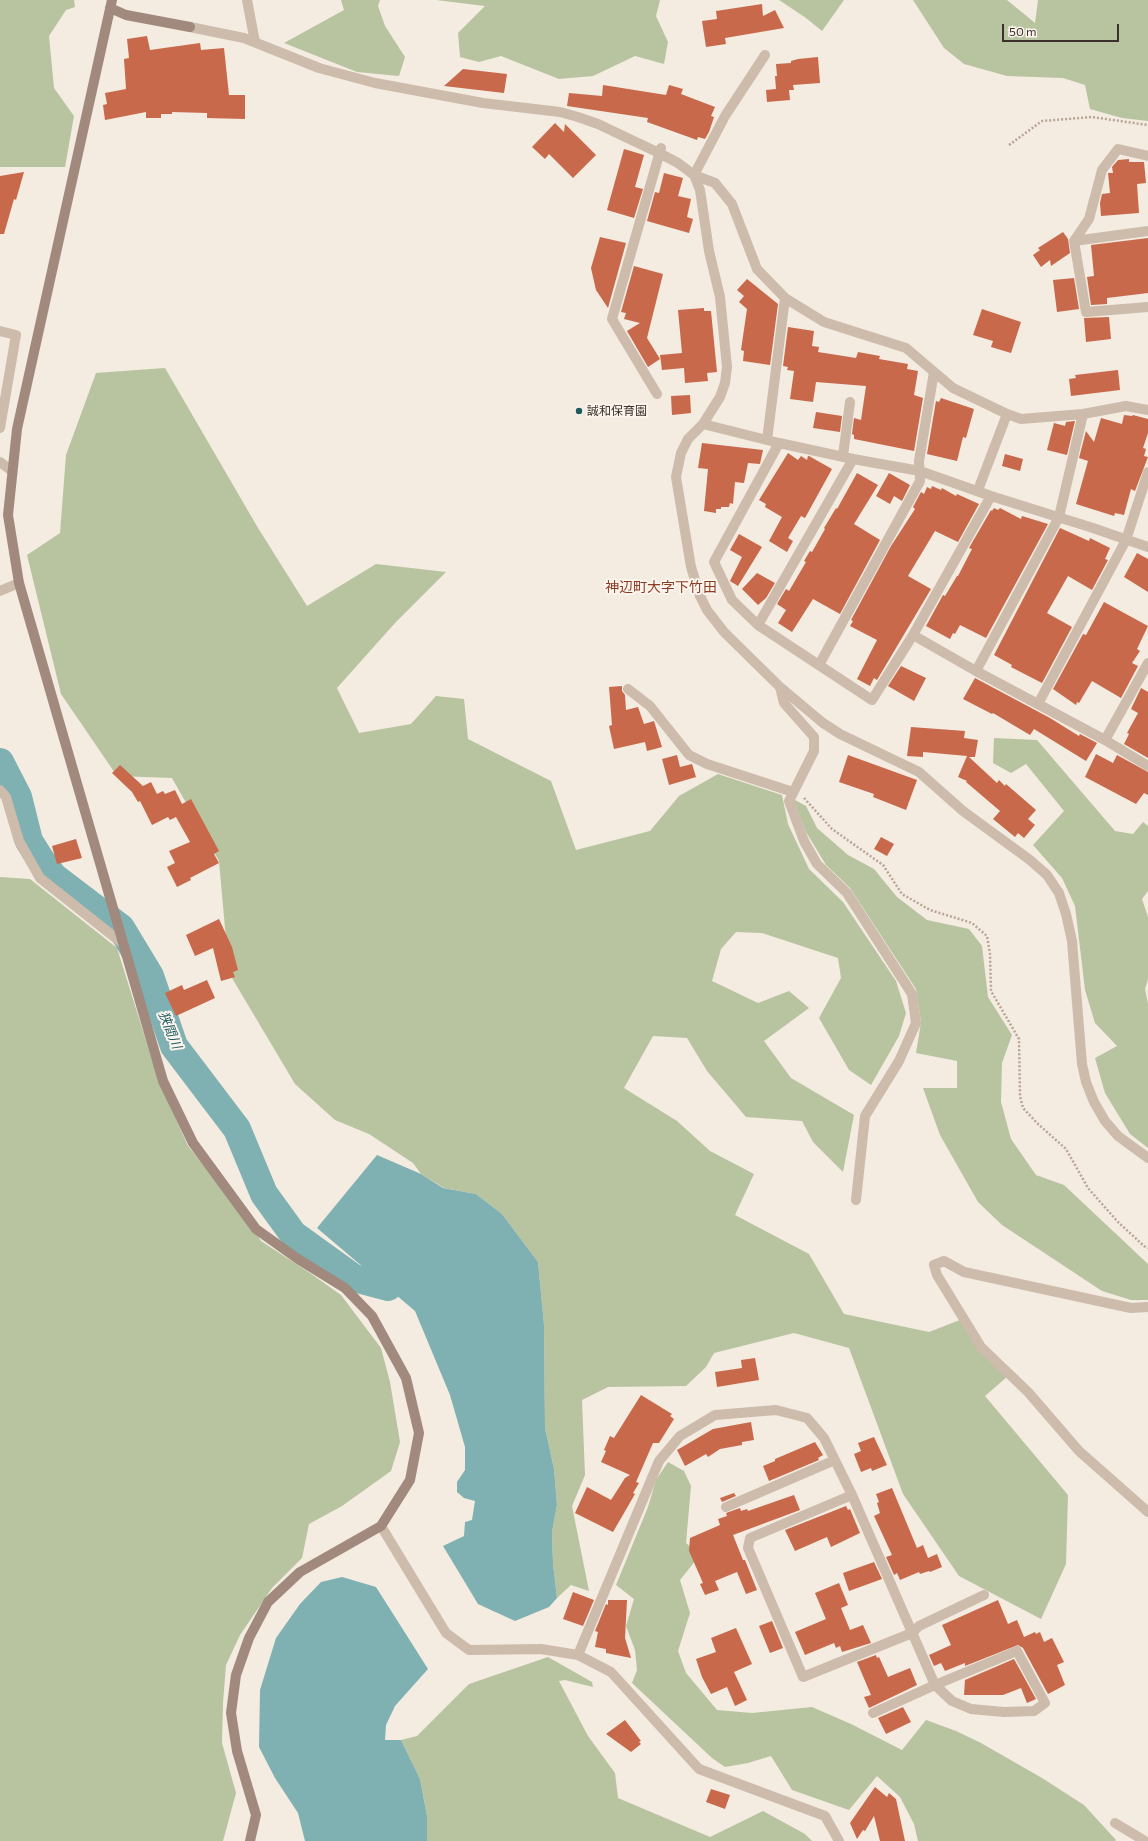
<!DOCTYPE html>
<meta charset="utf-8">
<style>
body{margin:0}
#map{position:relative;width:1148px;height:1841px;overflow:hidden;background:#f4ebe1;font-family:Commissioner,sans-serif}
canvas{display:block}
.scale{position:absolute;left:1002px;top:24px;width:117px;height:18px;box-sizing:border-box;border:2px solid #3b302b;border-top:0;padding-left:5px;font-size:12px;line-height:14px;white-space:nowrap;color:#3b302b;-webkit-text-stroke:3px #fbf5ee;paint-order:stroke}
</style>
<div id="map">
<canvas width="1148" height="1841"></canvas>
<div class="scale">50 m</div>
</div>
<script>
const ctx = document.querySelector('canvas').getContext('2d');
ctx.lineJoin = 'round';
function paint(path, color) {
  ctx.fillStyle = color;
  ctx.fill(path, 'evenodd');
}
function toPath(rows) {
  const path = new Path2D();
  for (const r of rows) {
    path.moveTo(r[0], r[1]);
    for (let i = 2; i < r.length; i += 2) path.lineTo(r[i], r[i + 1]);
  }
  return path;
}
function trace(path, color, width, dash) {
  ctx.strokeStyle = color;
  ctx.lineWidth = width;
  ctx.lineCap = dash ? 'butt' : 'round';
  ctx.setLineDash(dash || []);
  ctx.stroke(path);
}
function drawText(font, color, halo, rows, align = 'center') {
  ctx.font = font + ' Commissioner,"Noto Sans JP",sans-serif';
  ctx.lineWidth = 4;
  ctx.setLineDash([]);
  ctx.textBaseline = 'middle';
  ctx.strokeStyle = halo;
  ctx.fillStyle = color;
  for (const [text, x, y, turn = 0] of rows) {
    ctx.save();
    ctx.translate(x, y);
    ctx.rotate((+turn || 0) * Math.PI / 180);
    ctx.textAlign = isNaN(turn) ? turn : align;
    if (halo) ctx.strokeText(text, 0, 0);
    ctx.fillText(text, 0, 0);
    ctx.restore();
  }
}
const green = toPath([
 [0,0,74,0,75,7,66,10,49,36,54,88,74,116,65,167,0,167],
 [341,0,380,0,378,6,385,26,405,57,399,76,357,72,284,43,344,10],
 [436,0,660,0,656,16,668,42,664,64,635,56,593,76,559,79,501,56,479,62,460,57,458,33,485,6],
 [779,0,844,0,822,31,806,18],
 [913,0,1007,0,1035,23,1038,0,1148,0,1148,121,1122,118,1090,109,1085,85,1063,78,1007,76,964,64,944,48],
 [165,368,258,528,307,606,376,564,446,572,395,623,337,688,359,733,411,724,436,696,464,699,468,739,551,781,576,850,650,831,679,796,718,774,782,795,788,824,809,869,843,902,896,981,906,1013,899,1036,871,1085,849,1070,819,1018,841,978,838,958,762,933,736,932,721,949,712,981,758,1003,789,991,809,1008,764,1041,791,1078,854,1115,843,1172,813,1142,802,1121,746,1117,707,1071,687,1038,653,1036,624,1088,677,1121,710,1151,754,1174,735,1215,809,1254,844,1314,929,1332,960,1320,1008,1376,985,1396,1068,1495,1066,1564,1041,1619,959,1576,903,1494,849,1348,794,1333,714,1353,706,1367,686,1386,608,1387,582,1400,585,1475,572,1506,589,1591,571,1585,557,1598,553,1564,552,1532,557,1505,554,1469,545,1428,544,1325,538,1262,502,1214,476,1194,444,1188,421,1174,413,1163,369,1134,335,1120,295,1084,229,973,219,861,172,778,117,776,61,694,27,555,60,533,66,455,96,373],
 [994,738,1037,740,1115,831,1133,834,1143,822,1148,826,1148,891,1142,899,1148,917,1148,979,1145,989,1148,1004,1148,1148,1130,1134,1105,1093,1095,1058,1117,1046,1095,1023,1085,990,1075,906,1062,878,1033,845,1064,811,1026,764,1011,773,993,763],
 [793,799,806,806,817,828,848,855,874,869,897,897,927,920,969,929,982,946,988,997,1012,1035,1002,1063,1001,1102,1011,1139,1036,1175,1064,1185,1148,1264,1148,1300,1131,1300,1102,1291,1002,1225,978,1202,940,1135,923,1088,957,1088,957,1061,916,1053,921,1022,916,989,850,888,826,865,806,832],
 [0,877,30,879,117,948,158,1079,188,1146,251,1224,261,1241,310,1273,341,1295,381,1348,390,1382,400,1442,391,1471,342,1506,309,1524,302,1558,272,1588,240,1635,226,1665,223,1703,222,1743,236,1793,223,1841,0,1841],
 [668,1462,684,1471,691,1486,686,1543,700,1555,680,1580,690,1613,678,1651,686,1673,717,1710,752,1713,812,1707,851,1724,902,1750,926,1720,956,1731,981,1743,1042,1778,1084,1805,1116,1840,1115,1841,918,1841,914,1824,900,1797,877,1776,849,1810,792,1790,771,1756,748,1763,725,1767,712,1758,632,1683,637,1670,635,1650,626,1626,634,1599,616,1585,648,1507,656,1480],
 [548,1657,592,1682,593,1687,565,1680,559,1681,588,1736,615,1773,618,1798,710,1837,763,1811,805,1834,812,1841,427,1841,427,1816,420,1779,401,1740,417,1736,469,1684]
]);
const water = toPath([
 [377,1155,421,1174,443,1188,476,1194,502,1214,538,1262,544,1325,545,1428,554,1469,557,1505,552,1532,553,1564,557,1598,549,1607,515,1621,478,1604,443,1546,464,1536,465,1522,472,1520,475,1501,464,1498,457,1492,457,1482,465,1470,465,1447,450,1395,415,1311,317,1228],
 [342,1577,376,1587,428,1669,395,1706,386,1725,385,1740,401,1740,420,1779,427,1816,427,1841,305,1841,298,1813,275,1778,259,1747,260,1690,276,1638,300,1604,321,1582]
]);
const river = toPath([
 [0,762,18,797,29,841,41,860,54,877,121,928,150,976,174,1046,237,1129,264,1194,293,1234,354,1278,388,1287]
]);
const building = toPath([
 [762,4,763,16,775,10,784,28,725,38,726,44,706,47,702,21,717,19,716,11],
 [147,36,150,50,200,43,201,50,224,48,229,95,245,95,245,119,207,118,207,113,172,112,172,114,161,114,161,118,146,118,146,112,105,120,103,105,107,104,105,93,126,89,124,59,129,58,127,39],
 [818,57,820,83,793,85,794,90,789,90,790,100,767,102,766,90,776,89,775,76,777,76,776,64,791,63,791,61,798,59],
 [463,69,507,74,504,93,444,86],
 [603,85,666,95,669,85,683,89,681,94,715,107,711,116,714,117,709,132,705,139,698,137,697,140,647,122,648,118,567,106,569,93,602,96],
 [555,123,564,132,565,124,596,155,573,178,549,154,545,159,532,147],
 [624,149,644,155,635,187,643,189,634,218,607,210],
 [1129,159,1129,162,1144,162,1146,183,1137,184,1139,213,1101,216,1100,203,1102,194,1110,193,1108,173,1113,173,1112,167,1118,160],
 [24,172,16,200,14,199,4,234,0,234,0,176],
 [664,173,683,178,678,196,691,199,687,217,693,219,689,233,647,221,655,192,659,193],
 [1063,232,1068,239,1070,253,1051,266,1050,260,1041,267,1033,255,1040,250,1038,248],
 [600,237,626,243,608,308,596,290,591,268],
 [1148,238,1148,293,1107,298,1107,304,1091,305,1087,277,1094,276,1091,245],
 [634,266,663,274,647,338,660,359,648,367,627,331,640,323,624,319,626,313,621,312],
 [1074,278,1079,309,1057,312,1053,280],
 [747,279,778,304,770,365,743,361,744,351,741,350,747,309,739,302,744,296,737,290],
 [704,308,704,311,711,311,717,372,707,373,708,381,685,383,684,368,662,370,660,355,682,353,678,310],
 [982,309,1021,322,1011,353,991,347,993,341,973,335],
 [1109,317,1111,339,1086,342,1084,318],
 [788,327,814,331,812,346,819,347,818,352,856,358,858,352,880,356,879,359,908,364,907,369,918,371,914,395,923,398,914,451,854,439,854,435,852,434,854,418,861,420,866,386,816,382,813,402,790,399,794,371,787,370,788,367,783,366],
 [1118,370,1120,390,1071,396,1069,379,1076,378,1075,375],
 [690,395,691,413,672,415,671,396],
 [941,398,974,409,966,438,963,437,957,461,927,454,936,401,939,402],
 [816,412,842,416,840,432,813,428],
 [1124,415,1132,416,1133,415,1148,419,1148,433,1143,448,1146,449,1144,456,1148,457,1135,491,1131,489,1124,515,1115,513,1114,516,1076,504,1088,461,1079,458,1086,431,1094,442,1101,418,1122,424],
 [1075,421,1067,455,1047,450,1054,423,1065,426,1066,422],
 [702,443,763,450,760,464,748,463,744,483,735,482,733,504,730,503,729,507,721,507,721,509,716,509,716,513,704,511,708,469,698,468],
 [788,453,798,460,801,456,807,460,808,456,809,456,832,469,805,518,801,516,788,538,793,541,787,552,769,541,782,517,765,507,766,504,759,500],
 [1005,454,1023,459,1020,471,1002,466],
 [857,473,878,485,854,524,880,540,840,614,813,599,792,632,778,623,786,610,777,604,786,589,789,591,806,562,804,561,810,551,812,552,825,529,824,528,836,508,837,509],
 [889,473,910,485,902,501,894,496,890,504,876,496],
 [932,486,941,490,942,488,956,496,957,494,979,504,958,542,935,531,908,576,931,589,877,680,874,678,870,686,857,679,877,640,850,626,853,621,851,620,891,546,915,509,913,507,921,492,924,494,927,487,931,489],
 [994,508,998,510,1000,508,1021,519,1022,516,1048,524,986,638,960,625,955,634,953,633,950,639,926,626,943,595,945,596,957,576,958,576,972,549,969,548,991,510,992,511],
 [1060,528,1089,541,1090,538,1110,548,1105,559,1108,560,1092,590,1068,576,1047,613,1072,627,1042,683,1011,667,1012,665,994,655],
 [739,534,762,547,738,586,730,581,742,557,730,550],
 [1137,553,1148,559,1148,592,1124,577],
 [757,573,775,583,766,598,758,605,742,589],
 [1104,602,1148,626,1137,649,1140,651,1132,663,1138,666,1121,698,1092,681,1079,703,1077,702,1076,705,1053,689,1083,634,1086,635],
 [901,666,926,678,914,701,888,686],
 [975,678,1050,718,1079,736,1080,734,1097,743,1086,761,1034,729,1030,735,993,713,992,714,963,699],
 [622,686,622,691,625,695,626,710,638,707,644,724,654,721,662,747,647,751,645,742,614,749,609,726,612,725,609,687],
 [1141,688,1148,692,1148,758,1124,744,1129,734,1127,733,1138,713,1131,709],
 [911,727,965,731,964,738,978,740,975,757,969,757,997,783,999,780,1005,786,1006,784,1036,810,1028,819,1035,825,1024,838,1018,833,1015,837,993,819,1000,811,966,782,967,781,958,777,967,756,923,752,923,757,907,756],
 [1096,754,1113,763,1117,755,1148,772,1148,795,1144,793,1136,804,1085,777],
 [677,755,680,767,692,764,696,777,669,785,662,759],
 [848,755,917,780,906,810,873,797,874,794,839,782],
 [120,765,143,786,151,782,157,794,163,791,165,794,175,790,182,804,191,799,219,851,214,854,219,863,190,878,191,880,177,887,167,867,175,863,169,851,190,842,176,817,170,820,168,817,152,825,140,801,138,802,132,792,112,773],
 [881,837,894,844,887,856,874,849],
 [76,839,82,858,57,864,52,846],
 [219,919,232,947,238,970,233,972,235,977,221,981,213,948,195,956,186,935],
 [207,980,215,998,176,1016,165,993,182,985,184,990],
 [755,1358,759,1380,717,1387,715,1372,742,1368,741,1360],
 [641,1395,672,1414,670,1416,674,1419,659,1443,653,1443,636,1482,639,1483,633,1493,635,1494,613,1532,575,1513,587,1487,611,1500,625,1478,630,1475,601,1462,606,1451,604,1450,610,1436,614,1438],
 [751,1422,754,1440,742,1442,742,1445,720,1449,708,1457,706,1454,685,1466,677,1450,713,1429],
 [874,1437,887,1465,872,1471,871,1468,861,1472,854,1454,861,1451,858,1443],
 [815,1442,823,1455,818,1458,819,1460,769,1481,763,1466,775,1461,775,1459],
 [892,1488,917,1548,923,1545,928,1558,937,1554,942,1567,930,1572,929,1571,920,1574,919,1572,900,1580,897,1573,894,1575,886,1557,892,1555,874,1516,880,1513,877,1503,879,1502,876,1494],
 [734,1493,736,1496,722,1502,720,1498],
 [794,1495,800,1510,733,1535,743,1560,745,1560,757,1590,746,1594,737,1572,715,1581,719,1590,705,1595,700,1584,703,1583,689,1551,690,1538,720,1525,718,1519,727,1516,726,1513,740,1508,741,1511,747,1509,748,1511],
 [846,1506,848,1510,850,1509,860,1533,831,1547,827,1537,795,1551,785,1530],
 [874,1562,882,1579,849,1591,843,1573],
 [839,1583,848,1605,841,1608,850,1630,863,1625,871,1643,842,1652,840,1646,836,1648,834,1643,805,1655,795,1632,826,1619,815,1593],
 [573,1592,594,1600,583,1626,563,1619],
 [608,1600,627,1600,625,1638,631,1658,606,1653,606,1649,595,1647,598,1632,595,1631,606,1604,608,1605],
 [998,1600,1008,1624,1017,1620,1024,1637,1035,1632,1036,1634,1040,1632,1044,1642,1052,1638,1064,1662,1057,1665,1065,1685,1048,1694,1023,1648,1018,1645,965,1666,965,1663,945,1671,941,1663,934,1666,929,1655,951,1645,942,1625],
 [772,1621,783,1648,770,1653,759,1626],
 [736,1628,752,1664,734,1672,747,1700,735,1706,727,1687,711,1694,702,1677,696,1659,716,1652,711,1638],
 [876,1655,877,1658,879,1657,888,1677,910,1668,917,1685,869,1708,864,1697,871,1695,857,1662],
 [1014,1659,1036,1699,1027,1703,1021,1688,1003,1695,964,1695,965,1680],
 [903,1707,911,1722,886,1734,878,1718],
 [625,1720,641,1741,639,1742,641,1744,631,1752,606,1734],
 [875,1787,887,1797,889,1793,896,1799,905,1841,880,1841,874,1816,865,1831,863,1830,857,1839,850,1823],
 [711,1789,730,1795,725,1809,706,1802]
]);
const path = toPath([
 [1009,145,1042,121,1092,117,1148,125],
 [804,798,832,829,883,865,902,894,930,910,972,923,987,936,990,954,991,991,1019,1039,1020,1096,1023,1108,1037,1123,1066,1149,1088,1188,1118,1222,1144,1246,1148,1248]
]);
const street = toPath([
 [247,0,255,42],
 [190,27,244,38,319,68,375,83,483,103,560,112,578,117,598,124,659,153,678,163,694,175,700,190,709,251,720,297,727,367,725,383,720,397,703,424,688,439,681,453,676,477,691,567,700,596,707,610,724,632,780,687,823,723,840,734,919,772,963,811,1030,860,1047,875,1059,893,1066,914,1072,941,1082,1064,1086,1082,1094,1102,1105,1121,1118,1136,1148,1158],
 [765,55,725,116,694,175,715,183,732,204,757,269,785,298,824,322,906,348,953,388,1007,414,1021,419,1083,414,1126,406,1148,410],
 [1148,156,1118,149,1102,170,1089,219,1074,241,1086,312,1148,307],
 [1074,241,1148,231],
 [0,331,16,335,0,428],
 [657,394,612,319,661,148],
 [703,424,779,443,853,459,920,471,991,496,1093,528,1148,547],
 [767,440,785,298],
 [779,443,714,562,732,600,758,625,872,700,913,635,991,496],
 [843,456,850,402],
 [0,462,12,471],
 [978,490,1007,414],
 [0,591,19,583],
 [758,625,853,459],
 [913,635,976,671,1105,740,1148,766],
 [819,665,920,481,919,461,934,372],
 [976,671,1059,517,1083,414],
 [780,687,784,703,814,737,814,751,789,801,804,841,817,864,847,893,912,994,916,1023,899,1061,865,1116,856,1200],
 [628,689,650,706,689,755,707,764,793,792],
 [1038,704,1126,540,1148,472],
 [1105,740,1148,663],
 [0,790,6,797,19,841,40,878,122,943],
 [1148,1307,1131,1308,964,1272,944,1261,934,1265,937,1275,981,1347,1028,1392,1079,1451,1148,1512],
 [852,1495,750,1538,748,1548,803,1677,912,1633,919,1626,984,1595],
 [726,1507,835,1460],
 [381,1526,446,1633,469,1650,541,1649,578,1655,611,1672,699,1769,825,1816,839,1841],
 [578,1655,659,1461,680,1436,715,1415,776,1410,807,1418,824,1438,852,1495,935,1685,952,1701,971,1709,1004,1712,1034,1711,1045,1703,1017,1651,935,1685,873,1713],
 [1115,1823,1145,1841]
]);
const secondary = toPath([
 [112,0,17,429,8,515,19,583,163,1081,193,1143,256,1229,298,1259,345,1288,372,1316,406,1378,419,1433,410,1480,381,1526,300,1572,268,1602,249,1638,236,1675,231,1713,237,1751,256,1815,250,1841],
 [110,8,126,15,190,27]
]);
const markers = [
 [579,411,4,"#1f5a5e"]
];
const poiNames = [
 ["誠和保育園",587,411]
];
const waterNames = [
 ["狭間川",170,1030,68]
];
const quarterNames = [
 ["神辺町大字下竹田",661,587]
];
paint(green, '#b8c4a0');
paint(water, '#7fb0b2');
trace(river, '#7fb0b2', 28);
paint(building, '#c8694b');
trace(path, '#b9a596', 2.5, [2, 2]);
trace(street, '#cdbbac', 10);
trace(secondary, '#a18a7d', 10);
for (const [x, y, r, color] of markers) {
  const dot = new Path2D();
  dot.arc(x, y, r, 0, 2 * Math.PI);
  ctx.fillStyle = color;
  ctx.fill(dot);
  trace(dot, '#fbf5ee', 1.5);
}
drawText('12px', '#3b302b', '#fbf5ee', poiNames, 'left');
drawText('italic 13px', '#1f5a5e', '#fbf5ee', waterNames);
drawText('14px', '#8c3b22', '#fbf5ee', quarterNames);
</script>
